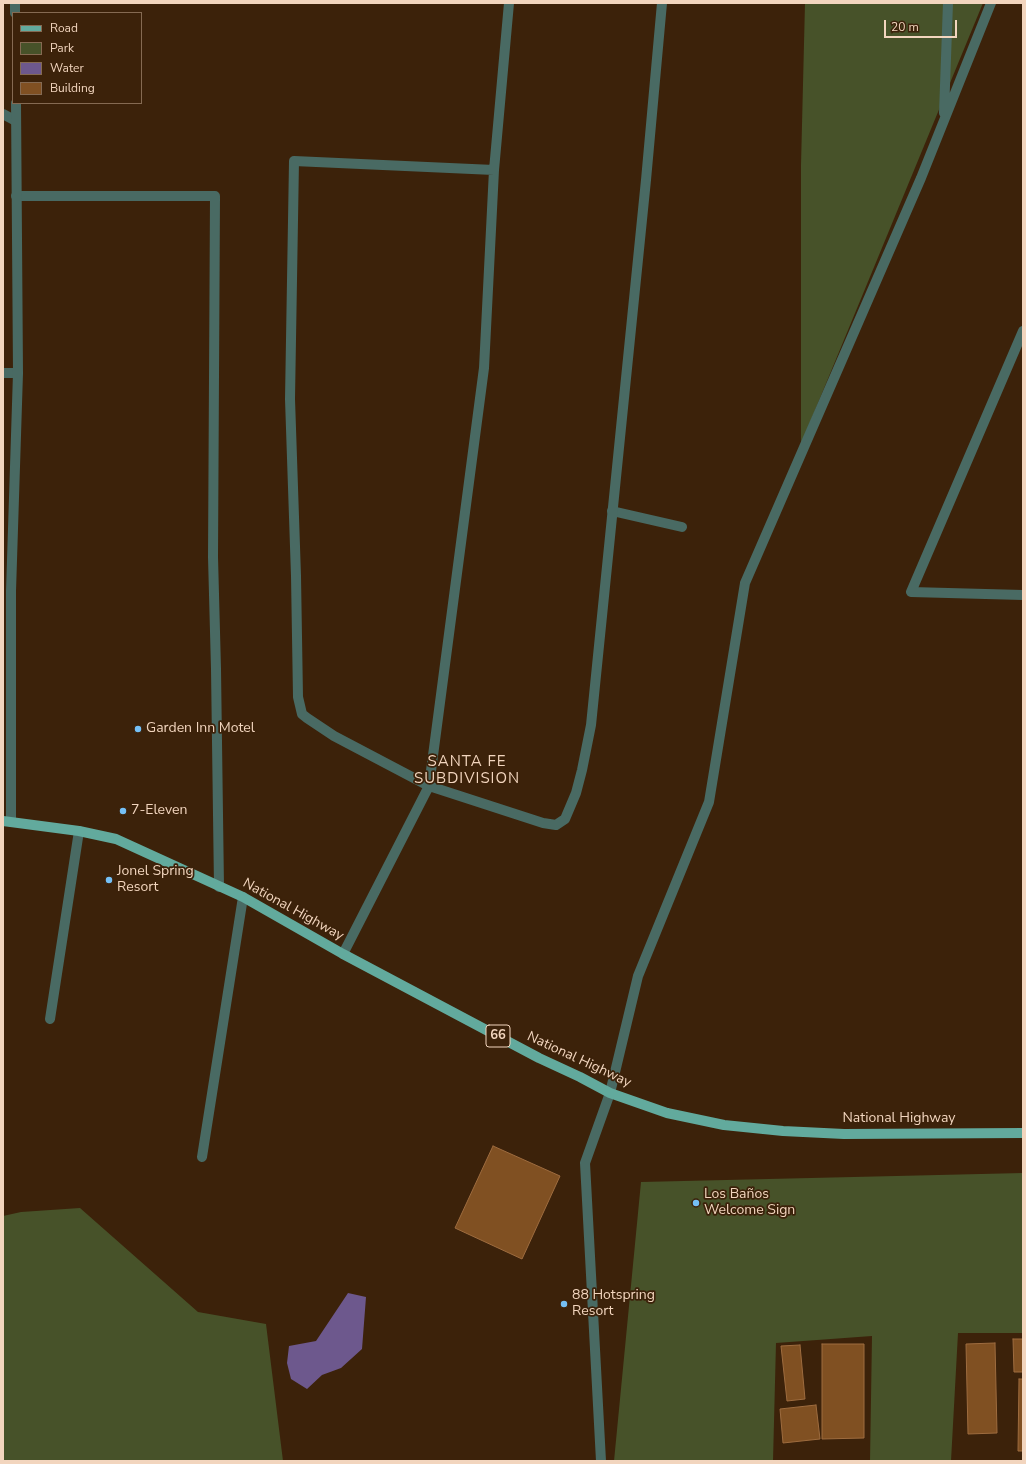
<!DOCTYPE html>
<meta charset="utf-8">
<style>
body{margin:0}
#map{position:relative;width:1026px;height:1464px;overflow:hidden;background:#3c220a;font-family:"Nunito Sans",sans-serif}
canvas{display:block}
.frame{position:absolute;inset:0;border:4px solid #f2d5be;pointer-events:none}
.legend{position:absolute;left:12px;top:12px;width:130px;height:92px;box-sizing:border-box;background:#3c220a;border:1px solid #856a52;margin:0;padding:5px 7px;list-style:none;font-size:12px;color:#f2d5be}
.legend li{display:flex;align-items:center;gap:8px;height:20px}
.legend b{width:20px;border:1px solid #856a52}
.scale{position:absolute;left:884px;top:20px;width:73px;height:18px;box-sizing:border-box;border:2px solid #f2d5be;border-top:0;padding-left:5px;font-size:12px;line-height:14px;white-space:nowrap;color:#f2d5be;-webkit-text-stroke:3px #3c220a;paint-order:stroke}
</style>
<div id="map">
<canvas width="1026" height="1464"></canvas>
<div class="frame"></div>
<ul class="legend">
<li><b style="height:5px;background:#62aa9d"></b>Road</li>
<li><b style="height:11px;background:#475229"></b>Park</li>
<li><b style="height:11px;background:#6d588d"></b>Water</li>
<li><b style="height:11px;background:#805022"></b>Building</li>
</ul>
<div class="scale">20 m</div>
</div>
<script>
const ctx = document.querySelector('canvas').getContext('2d');
ctx.lineJoin = 'round';
function paint(path, color) {
  ctx.fillStyle = color;
  ctx.fill(path, 'evenodd');
}
function toPath(rows) {
  const path = new Path2D();
  for (const r of rows) {
    path.moveTo(r[0], r[1]);
    for (let i = 2; i < r.length; i += 2) path.lineTo(r[i], r[i + 1]);
  }
  return path;
}
function trace(path, color, width, dash) {
  ctx.strokeStyle = color;
  ctx.lineWidth = width;
  ctx.lineCap = dash ? 'butt' : 'round';
  ctx.setLineDash(dash || []);
  ctx.stroke(path);
}
function drawText(font, color, halo, rows, align = 'center') {
  ctx.font = font + ' "Nunito Sans",sans-serif';
  ctx.lineWidth = 3.5;
  ctx.setLineDash([]);
  ctx.textBaseline = 'middle';
  ctx.strokeStyle = halo;
  ctx.fillStyle = color;
  for (const [text, x, y, turn = 0] of rows) {
    ctx.save();
    ctx.translate(x, y);
    ctx.rotate((+turn || 0) * Math.PI / 180);
    ctx.textAlign = isNaN(turn) ? turn : align;
    if (halo) ctx.strokeText(text, 0, 0);
    ctx.fillText(text, 0, 0);
    ctx.restore();
  }
}
const green = toPath([
 [805,3,983,3,801,444,801,165],
 [1023,1173,1023,1333,958,1333,951,1461,870,1461,872,1336,776,1343,773,1461,614,1461,641,1182],
 [80,1208,198,1312,266,1324,283,1461,3,1461,3,1216,21,1212]
]);
const water = toPath([
 [348,1293,366,1297,362,1349,341,1368,322,1375,307,1389,291,1379,287,1363,289,1346,316,1341]
]);
const building = toPath([
 [493,1146,560,1176,522,1259,455,1228,493,1146],
 [1013,1339,1023,1339,1023,1372,1014,1372,1013,1339],
 [995,1343,997,1433,968,1434,966,1344,995,1343],
 [822,1344,864,1344,864,1438,822,1439,822,1344],
 [800,1345,805,1399,787,1401,781,1346,800,1345],
 [1019,1379,1023,1379,1023,1451,1018,1451,1019,1379],
 [816,1405,820,1439,783,1443,780,1409,816,1405]
]);
const service = toPath([
 [612,511,682,527],
 [601,1461,585,1163,610,1093]
]);
const minor = toPath([
 [944,113,948,3],
 [3,114,16,121],
 [494,170,294,161,290,399,296,576,298,697,302,714,307,718,334,736,429,786,543,823,556,825,565,819,576,793,582,770,591,725,646,180,662,3],
 [16,196,215,196,213,557,216,669,219,887],
 [1023,331,911,592,1023,595],
 [3,373,18,373],
 [343,954,429,786,484,368,494,170,509,3],
 [50,1019,79,831],
 [610,1093,638,976,709,802,745,583,921,178,991,3],
 [202,1157,243,897]
]);
const tertiary = toPath([
 [15,3,15,13],
 [11,822,11,591,18,373,16,103]
]);
const primary = toPath([
 [3,821,79,831,116,839,243,897,343,954,539,1058,580,1077,610,1093,667,1113,724,1125,783,1131,844,1134,1023,1133]
]);
const markers = [
 [138,729,4,"#75c0f6"],
 [123,811,4,"#75c0f6"],
 [109,880,4,"#75c0f6"],
 [696,1203,4,"#75c0f6"],
 [564,1304,4,"#75c0f6"]
];
const shields = [
 [498,1036,24]
];
const shieldNames = [
 ["66",498,1036]
];
const poiNames = [
 ["Garden Inn Motel",146,729],
 ["7-Eleven",131,811],
 ["Jonel Spring",117,872],
 ["Resort",117,888],
 ["Los Baños",704,1195],
 ["Welcome Sign",704,1211],
 ["88 Hotspring",572,1296],
 ["Resort",572,1312]
];
const streetNames = [
 ["National Highway",293,910,29],
 ["National Highway",579,1060,25],
 ["National Highway",899,1119]
];
const neighbourhoodNames = [
 ["SANTA FE",467,762],
 ["SUBDIVISION",467,779]
];
paint(green, '#475229');
paint(water, '#6d588d');
paint(building, '#805022');
trace(building, '#9e6c3f', 1);
trace(service, '#496a63', 10);
trace(minor, '#496a63', 10);
trace(tertiary, '#496a63', 10);
trace(primary, '#62aa9d', 10);
for (const [x, y, r, color] of markers) {
  const dot = new Path2D();
  dot.arc(x, y, r, 0, 2 * Math.PI);
  ctx.fillStyle = color;
  ctx.fill(dot);
  trace(dot, '#3c220a', 1.5);
}
for (const [x, y, w] of shields) {
  const box = new Path2D();
  box.roundRect(x - w / 2, y - 11, w, 22, 3);
  ctx.fillStyle = '#3c220a';
  ctx.fill(box);
  trace(box, '#f2d5be', 1);
}
drawText('bold 13px', '#f2d5be', null, shieldNames);
drawText('14px', '#f2d5be', '#3c220a', poiNames, 'left');
drawText('14px', '#f2d5be', '#3c220a', streetNames);
ctx.letterSpacing = '1px';
drawText('15px', '#f2d5be', '#3c220a', neighbourhoodNames);
ctx.letterSpacing = '0px';
</script>
